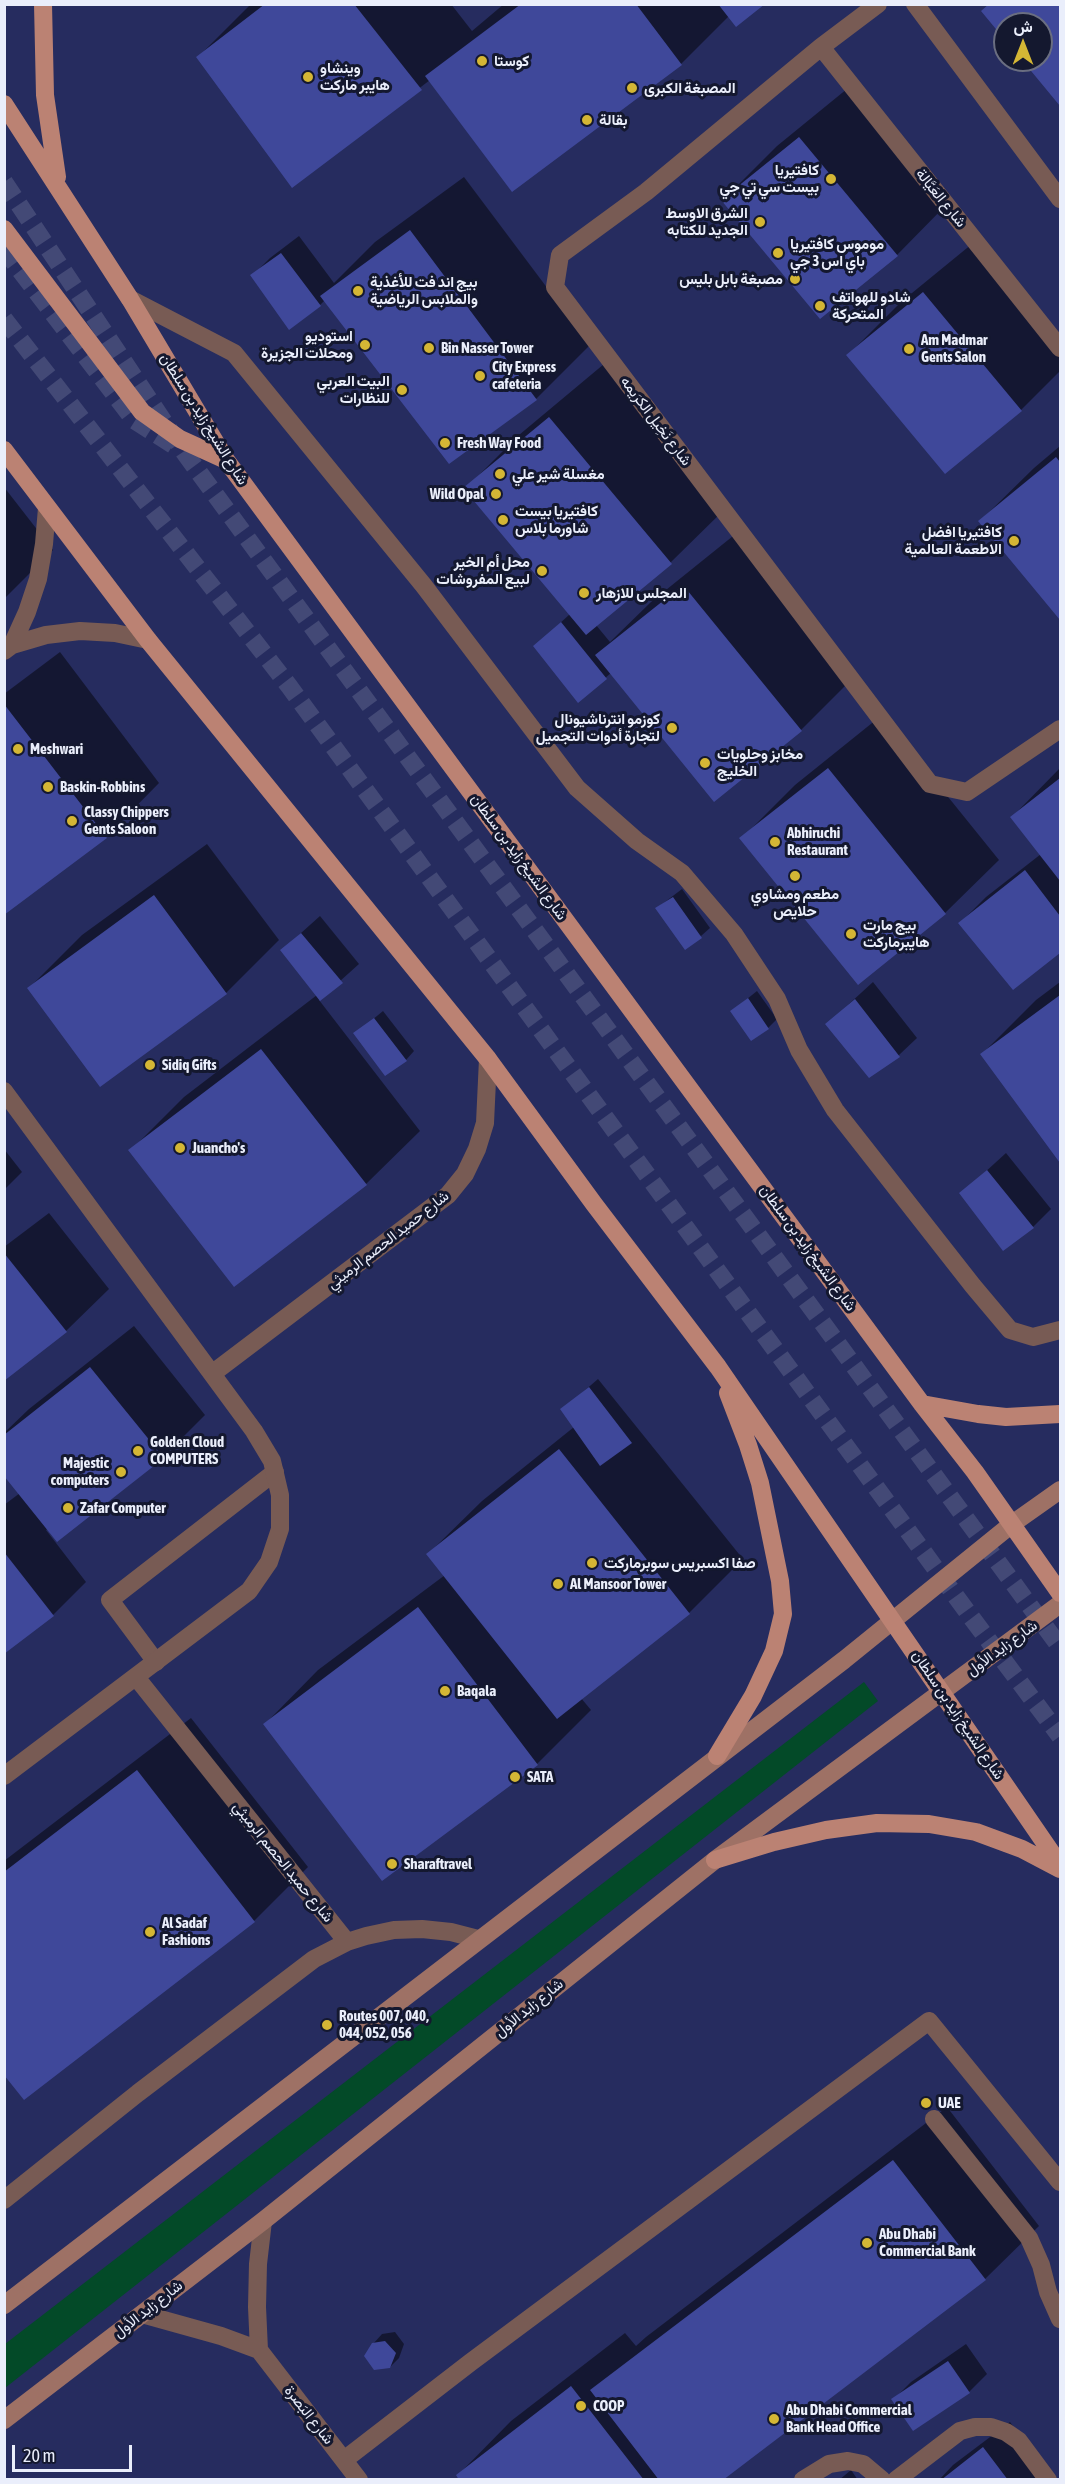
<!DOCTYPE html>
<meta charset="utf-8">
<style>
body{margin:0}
#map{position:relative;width:1065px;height:2484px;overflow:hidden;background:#262c5f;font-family:"Asap Condensed",Vazirmatn,sans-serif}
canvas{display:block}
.frame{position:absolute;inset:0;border:6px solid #eaeefb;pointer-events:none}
.north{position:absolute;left:993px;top:12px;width:60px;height:60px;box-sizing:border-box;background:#14182f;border:2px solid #6a6e81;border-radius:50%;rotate:0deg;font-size:16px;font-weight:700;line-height:24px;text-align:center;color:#eaeefb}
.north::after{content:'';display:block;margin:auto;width:21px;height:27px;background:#d4b635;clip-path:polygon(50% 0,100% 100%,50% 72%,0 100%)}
.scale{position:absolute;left:12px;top:2445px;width:120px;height:27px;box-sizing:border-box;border:3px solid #eaeefb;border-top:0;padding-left:8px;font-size:18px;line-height:21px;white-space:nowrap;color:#eaeefb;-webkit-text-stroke:4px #14182f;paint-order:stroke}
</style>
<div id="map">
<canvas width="1065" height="2484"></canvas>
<div class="frame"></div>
<div class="north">ش</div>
<div class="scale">20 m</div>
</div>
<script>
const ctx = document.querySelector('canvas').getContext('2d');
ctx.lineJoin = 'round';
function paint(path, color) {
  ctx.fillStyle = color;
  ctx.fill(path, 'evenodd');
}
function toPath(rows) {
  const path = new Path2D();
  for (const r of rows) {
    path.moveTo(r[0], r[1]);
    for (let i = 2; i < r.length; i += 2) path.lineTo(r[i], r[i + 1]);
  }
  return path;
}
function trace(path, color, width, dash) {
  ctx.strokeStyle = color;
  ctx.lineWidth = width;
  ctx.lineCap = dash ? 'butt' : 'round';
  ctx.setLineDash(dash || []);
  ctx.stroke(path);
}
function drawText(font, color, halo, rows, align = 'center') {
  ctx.font = font + ' "Asap Condensed",Vazirmatn,sans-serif';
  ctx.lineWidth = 6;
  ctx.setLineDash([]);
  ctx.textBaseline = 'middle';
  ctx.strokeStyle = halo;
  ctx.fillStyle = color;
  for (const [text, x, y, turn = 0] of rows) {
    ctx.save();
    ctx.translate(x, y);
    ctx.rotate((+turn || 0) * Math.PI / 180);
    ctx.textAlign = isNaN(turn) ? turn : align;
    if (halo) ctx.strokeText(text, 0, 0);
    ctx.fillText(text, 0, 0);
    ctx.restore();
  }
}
const green = toPath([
 [864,1682,878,1701,5,2388,5,2344]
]);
const shadow = toPath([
 [251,4,451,4,472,31,504,4,763,4,729,16,681,64,430,80,293,185,198,57],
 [990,4,1060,4,1060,104,1024,60,1041,60,1041,24,1005,24,1005,37],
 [853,84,950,201,897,255,723,200,777,146],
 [464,177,590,345,536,399,449,462,325,300,320,305,252,276,270,258,299,236,334,283,375,242],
 [978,239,1060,339,1060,371,1021,410,945,472,848,355,901,302],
 [604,364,725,509,671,562,596,625,610,642,651,602,738,532,854,677,801,730,611,673,578,701,535,646,570,614,466,488,519,435],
 [1060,446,1060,618,980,521,1034,468],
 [4,487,53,550,4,599],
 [60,652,159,783,106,837,4,913,4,694],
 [882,715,999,860,945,913,741,839,795,785],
 [1060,768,1060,951,1013,988,960,923,986,897,1041,854,1012,817],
 [207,844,279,940,226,993,29,988,82,935],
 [682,889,710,928,701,936,657,908],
 [320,916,359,964,319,1000,420,1131,366,1184,130,1151,184,1097,317,995,282,950],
 [873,982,917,1038,899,1055,870,1076,827,1024],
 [1060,982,1060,1161,982,1054,1036,1000],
 [757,991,777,1019,768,1028,732,1011],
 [383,1011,414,1051,406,1060,355,1034],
 [4,1149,22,1172,4,1190],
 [1006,1153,1051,1209,1033,1227,961,1194],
 [49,1213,109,1289,66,1331,4,1379,4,1247],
 [134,1326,205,1415,163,1457,46,1530,86,1582,53,1615,4,1652,4,1505,20,1493,4,1474,4,1433,29,1409],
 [598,1379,743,1559,689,1613,581,1698,591,1710,537,1764,265,1724,318,1670,445,1575,428,1554,482,1501,574,1427,562,1410],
 [191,1718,308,1867,254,1921,25,2098,4,2072,4,1861],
 [947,2107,1039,2226,985,2279,721,2480,461,2480,458,2475,511,2421,625,2333,636,2346,646,2337],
 [395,2332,404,2344,399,2358,390,2367,373,2344,382,2334],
 [966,2344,987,2374,969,2392,893,2400,911,2382],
 [1010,2422,1054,2480,939,2480,953,2465],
 [851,2470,858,2480,839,2480]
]);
const building = toPath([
 [265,4,354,4,422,90,292,188,196,57],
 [521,4,636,4,682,65,512,192,425,76],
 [718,4,765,4,736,27],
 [989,4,1060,4,1060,106,1022,60,1041,60,1041,24,1005,24,1005,40,981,11],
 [799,137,898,256,820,319,721,200],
 [410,230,537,400,449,464,320,296],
 [281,253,321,306,289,330,250,275],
 [923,292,1022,411,945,474,846,355],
 [549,417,672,564,586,635,463,488],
 [1056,457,1060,462,1060,620,978,521],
 [683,585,802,731,714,802,595,655],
 [561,622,607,679,578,703,533,646],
 [4,704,107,838,4,915],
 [828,768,946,914,858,985,739,838],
 [1060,778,1060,881,1010,817],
 [1025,870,1060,916,1060,953,1013,990,958,923],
 [154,895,227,994,100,1087,27,988],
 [673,897,702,938,685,950,655,908],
 [301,933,343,983,320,1001,280,950],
 [1060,995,1060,1163,980,1054],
 [748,998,769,1029,751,1041,730,1011],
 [855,999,900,1057,869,1078,825,1024],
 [374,1018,407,1061,385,1076,353,1033],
 [261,1049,367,1185,234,1287,128,1150],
 [987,1170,1034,1228,1003,1251,959,1193],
 [4,1253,67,1332,4,1381],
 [90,1367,164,1458,57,1542,4,1476,4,1435],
 [589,1387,632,1443,600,1466,560,1409],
 [559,1449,690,1614,557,1719,426,1554],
 [4,1552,54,1616,4,1654],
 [418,1607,538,1765,382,1881,263,1724],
 [137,1770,255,1922,24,2100,4,2075,4,1872],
 [893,2160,986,2280,723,2480,659,2480,590,2390],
 [385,2341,396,2353,390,2368,374,2370,364,2356,372,2343],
 [948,2361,970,2393,913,2431,891,2399],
 [571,2386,644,2480,459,2480,456,2475],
 [983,2447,1008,2480,941,2480]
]);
const highwayTunnel = toPath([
 [4,182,184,452,1060,1647],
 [4,249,134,420,178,448],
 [4,319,289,686,971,1617,1060,1736]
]);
const lane = toPath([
 [130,299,234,353,424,586,577,788,637,841,682,873,734,934,777,999,799,1050,835,1110,973,1286,1010,1330,1033,1337,1060,1330],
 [156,1662,110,1600,275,1472],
 [934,2119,1029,2238,1041,2265,1048,2292,1060,2319],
 [803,2480,829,2464,848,2461,863,2464,882,2480],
 [896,2480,960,2431,975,2427,991,2427,1006,2432,1019,2441,1048,2480]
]);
const street = toPath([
 [878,4,821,47,646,192,560,255,555,287,930,784,967,792,1060,729],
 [915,4,1060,199],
 [821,47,1060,348],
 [12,645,27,612,38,579,44,544,47,508],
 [4,651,12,645,46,635,80,631,115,633,148,640],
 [4,1091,254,1431,272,1461,280,1495,280,1529,269,1562,249,1591,4,1776],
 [213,1373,448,1195,465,1174,477,1149,485,1123,488,1059],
 [136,1677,347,1942],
 [4,2200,138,2093,314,1959,347,1942,366,1936,394,1930,422,1929,451,1932,478,1939],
 [142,2314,221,2336,259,2350,359,2480],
 [259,2350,257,2307,258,2264,263,2221],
 [344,2460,471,2362,929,2021,1060,2182]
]);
const secondary = toPath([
 [4,2305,844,1660,1012,1524,1060,1490],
 [4,2420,263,2221,715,1860,1060,1604]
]);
const primary = toPath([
 [43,4,45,95,57,177],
 [4,104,130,299,226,460,922,1404,975,1472,1060,1593],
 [4,229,142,412,180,439,226,460],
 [4,450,148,640,488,1059,594,1204,718,1367,1060,1865],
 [922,1404,978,1414,1006,1417,1060,1414],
 [717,1756,753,1696,774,1651,783,1614,780,1581,760,1483,748,1445,728,1393],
 [715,1860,774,1842,826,1830,877,1823,929,1824,976,1832,1022,1849,1060,1869]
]);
const markers = [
 [482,61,6,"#d4b635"],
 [308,77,6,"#d4b635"],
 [632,88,6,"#d4b635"],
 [587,120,6,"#d4b635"],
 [831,179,6,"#d4b635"],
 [760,222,6,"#d4b635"],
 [778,253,6,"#d4b635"],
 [795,279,6,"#d4b635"],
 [358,291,6,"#d4b635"],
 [820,306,6,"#d4b635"],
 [365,345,6,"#d4b635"],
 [429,348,6,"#d4b635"],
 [909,349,6,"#d4b635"],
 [480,376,6,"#d4b635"],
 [402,390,6,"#d4b635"],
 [445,443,6,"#d4b635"],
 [500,474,6,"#d4b635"],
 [496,494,6,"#d4b635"],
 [503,520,6,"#d4b635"],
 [1014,541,6,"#d4b635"],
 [542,571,6,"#d4b635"],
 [584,593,6,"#d4b635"],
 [672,728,6,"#d4b635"],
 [18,749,6,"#d4b635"],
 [705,763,6,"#d4b635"],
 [48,787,6,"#d4b635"],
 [72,821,6,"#d4b635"],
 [775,842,6,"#d4b635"],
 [795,876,6,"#d4b635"],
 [851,934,6,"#d4b635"],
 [150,1065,6,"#d4b635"],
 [180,1148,6,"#d4b635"],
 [138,1451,6,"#d4b635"],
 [121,1472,6,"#d4b635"],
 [68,1508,6,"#d4b635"],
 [592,1563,6,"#d4b635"],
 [558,1584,6,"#d4b635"],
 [445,1691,6,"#d4b635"],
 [515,1777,6,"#d4b635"],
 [392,1864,6,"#d4b635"],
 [150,1932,6,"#d4b635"],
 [327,2025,6,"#d4b635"],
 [926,2103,6,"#d4b635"],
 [867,2243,6,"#d4b635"],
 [581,2406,6,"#d4b635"],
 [774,2419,6,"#d4b635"]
];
const poiNames = [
 ["كوستا",494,61],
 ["وينشاو",320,68],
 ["هايبر ماركت",320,85],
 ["المصبغة الكبرى",644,88],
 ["بقالة",599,120],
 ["كافتيريا",819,170,"right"],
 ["بيست سي تي جي",819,187,"right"],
 ["الشرق الاوسط",748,213,"right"],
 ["الجديد للكتابه",748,230,"right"],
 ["موموس كافتيريا",790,244],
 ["باي اس 3 جي",790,261],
 ["مصبغة بابل بليس",783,279,"right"],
 ["بيج اند فت للأغذية",370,282],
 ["والملابس الرياضية",370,299],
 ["شادو للهواتف",832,297],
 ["المتحركة",832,314],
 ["استوديو",353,336,"right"],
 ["ومحلات الجزيرة",353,353,"right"],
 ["Am Madmar",921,340],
 ["Gents Salon",921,357],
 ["Bin Nasser Tower",441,348],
 ["City Express",492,367],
 ["cafeteria",492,384],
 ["البيت العربي",390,381,"right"],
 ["للنظارات",390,398,"right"],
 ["Fresh Way Food",457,443],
 ["مغسلة شير علي",512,474],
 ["Wild Opal",484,494,"right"],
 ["كافتيريا بيست",515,511],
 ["شاورما بلاس",515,528],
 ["كافتيريا افضل",1002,532,"right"],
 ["الاطعمة العالمية",1002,549,"right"],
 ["محل أم الخير",530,562,"right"],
 ["لبيع المفروشات",530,579,"right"],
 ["المجلس للازهار",596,593],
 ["كوزمو انترناشيونال",660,719,"right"],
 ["لتجارة أدوات التجميل",660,736,"right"],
 ["Meshwari",30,749],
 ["مخابز وحلويات",717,754],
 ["الخليج",717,771],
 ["Baskin-Robbins",60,787],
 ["Classy Chippers",84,812],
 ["Gents Saloon",84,829],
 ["Abhiruchi",787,833],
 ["Restaurant",787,850],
 ["مطعم ومشاوي",795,894,"center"],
 ["حلايص",795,911,"center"],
 ["بيج مارت",863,925],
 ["هايبرماركت",863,942],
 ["Sidiq Gifts",162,1065],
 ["Juancho's",192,1148],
 ["Golden Cloud",150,1442],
 ["COMPUTERS",150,1459],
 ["Majestic",109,1463,"right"],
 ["computers",109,1480,"right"],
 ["Zafar Computer",80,1508],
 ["صفا اكسبريس سوبرماركت",604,1563],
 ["Al Mansoor Tower",570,1584],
 ["Baqala",457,1691],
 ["SATA",527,1777],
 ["Sharaftravel",404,1864],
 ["Al Sadaf",162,1923],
 ["Fashions",162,1940],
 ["Routes 007, 040,",339,2016],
 ["044, 052, 056",339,2033],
 ["UAE",938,2103],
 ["Abu Dhabi",879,2234],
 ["Commercial Bank",879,2251],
 ["COOP",593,2406],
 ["Abu Dhabi Commercial",786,2410],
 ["Bank Head Office",786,2427]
];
const streetNames = [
 ["شارع العَيَّالة",941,198,51],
 ["شارع الشيخ زايد بن سلطان",204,419,58],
 ["شارع نَخِيل الكرَيمه",656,421,53],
 ["شارع الشيخ زايد بن سلطان",519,857,54],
 ["شارع حميد الحصم الرميثي",388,1240,-38],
 ["شارع الشيخ زايد بن سلطان",808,1248,54],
 ["شارع زايد الأول",1002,1648,-36],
 ["شارع الشيخ زايد بن سلطان",958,1715,56],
 ["شارع حميد الحصم الرميثي",283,1862,51],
 ["شارع زايد الأول",529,2008,-39],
 ["شارع زايد الأول",148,2309,-38],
 ["شارع البَصرة",309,2415,52]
];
paint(green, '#034a28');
paint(shadow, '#0007');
paint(building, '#3f489a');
trace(highwayTunnel, '#434976', 18, [18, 9]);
trace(lane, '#785b54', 18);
trace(street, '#785b54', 18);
trace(secondary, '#9e7165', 18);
trace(primary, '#bb8273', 18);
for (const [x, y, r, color] of markers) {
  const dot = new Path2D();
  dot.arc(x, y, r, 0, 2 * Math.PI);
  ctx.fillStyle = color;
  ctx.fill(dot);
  trace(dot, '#14182f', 2);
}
drawText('bold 15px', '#eaeefb', '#14182f', poiNames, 'left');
drawText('15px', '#eaeefb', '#14182f', streetNames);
</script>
